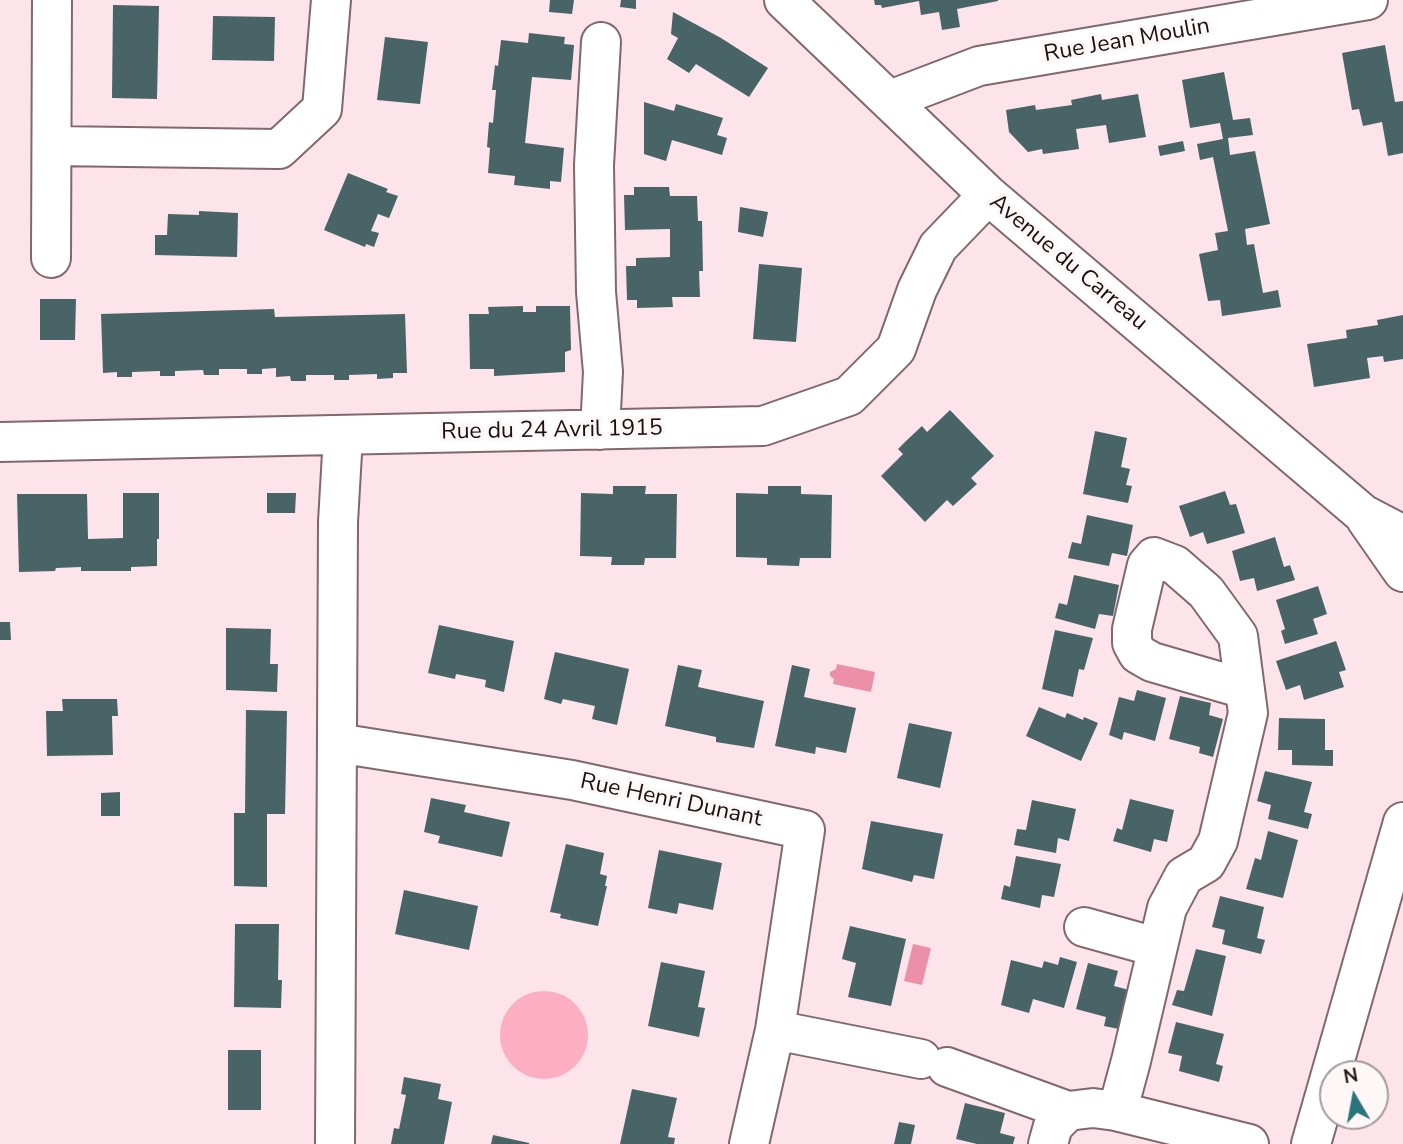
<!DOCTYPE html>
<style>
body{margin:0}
#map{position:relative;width:1403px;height:1144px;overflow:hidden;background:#fce4ea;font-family:"Nunito Sans",sans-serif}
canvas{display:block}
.north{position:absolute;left:1319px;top:1060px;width:70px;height:70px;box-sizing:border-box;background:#fdf7f8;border:2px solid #a39b9c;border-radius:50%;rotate:350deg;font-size:19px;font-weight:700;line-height:28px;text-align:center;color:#1b1113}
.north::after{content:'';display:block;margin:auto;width:24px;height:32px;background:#2a747b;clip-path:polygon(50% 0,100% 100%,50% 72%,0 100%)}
</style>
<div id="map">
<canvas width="1403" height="1144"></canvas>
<div class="north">N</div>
</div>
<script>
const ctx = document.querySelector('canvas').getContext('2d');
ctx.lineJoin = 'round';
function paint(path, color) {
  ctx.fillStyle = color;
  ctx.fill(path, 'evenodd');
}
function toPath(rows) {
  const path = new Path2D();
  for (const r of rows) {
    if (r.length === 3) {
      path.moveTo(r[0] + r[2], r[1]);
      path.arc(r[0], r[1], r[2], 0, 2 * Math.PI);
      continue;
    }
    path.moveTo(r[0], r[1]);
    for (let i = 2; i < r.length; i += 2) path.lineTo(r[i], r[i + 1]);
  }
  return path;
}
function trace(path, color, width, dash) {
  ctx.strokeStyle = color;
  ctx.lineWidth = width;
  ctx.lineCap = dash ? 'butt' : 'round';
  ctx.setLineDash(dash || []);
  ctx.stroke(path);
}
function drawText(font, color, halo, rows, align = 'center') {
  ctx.font = font + ' "Nunito Sans",sans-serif';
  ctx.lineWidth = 7;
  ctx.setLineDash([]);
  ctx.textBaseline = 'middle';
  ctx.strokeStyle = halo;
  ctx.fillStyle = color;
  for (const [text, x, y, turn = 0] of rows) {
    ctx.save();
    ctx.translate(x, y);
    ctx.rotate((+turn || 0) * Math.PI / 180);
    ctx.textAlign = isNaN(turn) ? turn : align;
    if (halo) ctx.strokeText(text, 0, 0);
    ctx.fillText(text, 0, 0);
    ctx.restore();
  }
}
const green = toPath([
 [544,1035,44]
]);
const water = toPath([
 [837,664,875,672,871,692,833,684,834,679,830,676,830,672,836,669],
 [913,944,931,948,922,985,904,981]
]);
const building = toPath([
 [550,0,574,0,572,14,549,12],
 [621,0,636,0,636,9,620,7],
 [874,0,998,0,998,1,957,9,960,27,942,30,939,12,921,15,919,1,882,8,881,5,875,5],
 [113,5,159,6,157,99,112,98],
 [673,12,721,38,768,68,749,97,696,64,689,73,667,59,678,38,671,34],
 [213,16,275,17,274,61,212,60],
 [529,33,565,37,564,44,574,45,571,80,532,77,525,143,564,148,561,182,550,181,550,189,514,185,515,176,488,173,490,148,487,147,489,122,493,123,496,90,492,90,495,65,498,66,501,40,528,43],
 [385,37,428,42,420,104,377,100],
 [1385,45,1395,102,1403,101,1403,153,1388,156,1382,122,1363,126,1359,109,1352,110,1342,53],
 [1224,72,1233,120,1250,118,1253,135,1228,138,1230,155,1255,151,1270,224,1245,229,1247,245,1254,244,1263,293,1278,290,1281,307,1222,316,1220,300,1208,301,1199,254,1218,250,1215,233,1228,231,1213,157,1200,160,1197,144,1223,139,1220,123,1190,128,1182,80],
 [1101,94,1102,100,1138,94,1146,137,1109,143,1106,125,1076,129,1079,149,1043,154,1042,149,1028,152,1009,132,1006,110,1035,105,1036,110,1072,105,1071,100],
 [644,102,674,111,676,104,723,118,717,135,727,138,722,155,672,140,666,161,644,154],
 [1183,141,1185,151,1160,156,1158,146],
 [348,173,388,189,386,192,398,196,389,218,378,214,371,231,379,233,374,247,366,244,365,247,324,230],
 [634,187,669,187,670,196,697,196,698,221,702,221,703,271,699,271,700,297,672,297,673,307,637,308,637,300,627,300,626,266,636,266,636,258,670,257,670,229,625,230,624,195,634,195],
 [740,207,768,212,763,237,738,232],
 [199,211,238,213,237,257,155,255,155,235,167,235,168,214,199,215],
 [759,264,802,268,796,342,753,339],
 [40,299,76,299,75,340,40,340],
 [523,306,523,312,536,312,536,306,570,306,571,350,565,352,565,372,494,376,494,369,470,369,469,314,489,314,488,307],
 [274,309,275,317,405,314,407,373,393,373,393,378,377,379,377,374,349,375,349,380,334,380,334,375,306,375,306,381,291,381,290,376,276,377,276,368,262,369,262,374,247,374,247,369,219,369,219,375,204,375,203,370,175,371,175,376,160,376,160,371,132,372,132,377,117,377,117,372,103,373,101,314],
 [1403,315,1403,359,1384,362,1383,356,1367,358,1370,378,1314,387,1307,344,1347,338,1346,330,1378,325,1377,320],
 [950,410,994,456,971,478,977,484,953,506,947,500,925,522,881,476,903,454,898,449,906,441,922,426,927,432],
 [1095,431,1127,438,1121,467,1130,469,1126,485,1132,486,1128,503,1083,494],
 [613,486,646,486,645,494,677,494,676,558,645,558,644,565,611,565,612,557,580,556,581,493,613,494],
 [768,486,801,486,801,494,832,495,831,558,800,558,799,566,767,565,767,558,736,557,736,493,768,494],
 [1225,491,1230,505,1236,504,1245,533,1207,544,1203,532,1190,537,1179,506],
 [123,493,159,493,159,539,157,539,157,566,131,567,131,571,81,571,81,567,56,568,55,571,19,572,17,494,87,494,88,539,123,538],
 [267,493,296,493,295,513,267,513],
 [1087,515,1133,525,1127,556,1112,553,1109,566,1068,558,1072,542,1081,544],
 [1275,537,1284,567,1290,565,1295,580,1257,591,1254,578,1240,581,1232,551],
 [1074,575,1119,585,1113,616,1099,614,1095,629,1055,618,1059,603,1067,605],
 [1318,586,1327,614,1313,619,1318,634,1285,644,1281,631,1285,629,1276,600],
 [0,622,10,622,11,640,0,640],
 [439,625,514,641,504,692,485,687,486,680,456,674,455,679,428,673],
 [226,628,271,629,270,664,278,664,277,692,226,690],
 [1055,630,1093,638,1084,670,1079,669,1073,697,1042,689],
 [1336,641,1346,670,1339,672,1344,687,1304,700,1300,685,1286,690,1276,661],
 [555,652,629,669,617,725,592,719,595,706,563,699,561,704,544,699],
 [678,665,702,670,698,687,764,701,754,748,716,742,716,737,665,726],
 [792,665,810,669,804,697,856,708,846,753,816,747,815,754,775,746],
 [1137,690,1166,698,1155,741,1124,732,1122,740,1109,735,1119,697,1134,701],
 [1180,696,1211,703,1209,715,1223,719,1213,757,1199,753,1200,747,1169,739],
 [62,699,117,699,118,716,112,716,113,755,47,756,46,711,63,711],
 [1039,707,1065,718,1067,713,1083,720,1084,717,1098,723,1081,761,1026,736],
 [246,710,287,711,285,814,267,814,267,887,234,886,234,813,245,813],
 [1279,718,1325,719,1325,750,1333,750,1333,766,1292,765,1292,750,1278,750],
 [909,723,952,732,940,788,897,778],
 [1265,771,1312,782,1304,812,1312,814,1308,829,1268,819,1271,805,1257,801],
 [120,792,120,816,101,816,101,793],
 [431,798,466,805,464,812,510,822,502,857,438,843,440,836,424,832],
 [1130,799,1174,810,1167,842,1154,839,1151,852,1113,841,1117,828,1122,830],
 [1032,800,1076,809,1069,841,1058,838,1056,853,1014,845,1017,829,1026,830],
 [871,821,943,834,934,879,914,875,912,882,862,869],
 [1268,831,1298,840,1283,898,1246,889,1255,858,1261,860],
 [566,844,604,853,600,874,607,876,605,886,607,886,598,926,560,918,561,914,550,912],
 [659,850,722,863,713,910,679,903,677,914,648,908],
 [1016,856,1061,864,1054,897,1042,895,1040,908,1001,899,1004,885,1010,887],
 [404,890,478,906,469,950,395,934],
 [1220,896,1264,907,1257,938,1265,940,1261,954,1222,944,1225,930,1212,927],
 [235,924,279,924,278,980,282,980,281,1008,234,1007],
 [850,926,906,939,891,1006,848,997,856,963,842,959],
 [1196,949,1226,956,1212,1016,1172,1005,1177,990,1184,991],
 [1060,957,1077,962,1064,1008,1033,999,1029,1013,1001,1005,1011,960,1042,968,1044,961,1058,965],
 [661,962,705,971,698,1007,705,1008,699,1037,648,1026],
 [1088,963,1118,971,1114,986,1129,990,1119,1029,1104,1026,1106,1017,1076,1009],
 [1176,1022,1224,1034,1216,1064,1223,1066,1219,1082,1179,1071,1182,1056,1168,1053],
 [228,1050,261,1050,261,1110,228,1110],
 [404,1077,441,1084,438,1099,452,1102,444,1144,391,1144,394,1128,399,1129,406,1095,401,1094],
 [632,1089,677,1098,668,1137,675,1138,674,1144,620,1144],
 [965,1103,1005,1113,1000,1133,1015,1137,1013,1144,977,1144,956,1139],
 [899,1122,915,1125,911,1144,894,1144],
 [493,1135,529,1143,529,1144,491,1144]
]);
const minor = toPath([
 [784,0,988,195,1363,514,1403,535],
 [890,100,979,66,1368,0],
 [52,146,279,149,322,109,331,0],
 [51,258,52,0],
 [600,430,603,372,596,292,594,165,601,42],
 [0,442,763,426,849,396,896,349,917,290,938,247,988,195],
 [1366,519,1403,572],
 [337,743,572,780,805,830,775,1030,749,1144],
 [1084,927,1156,947],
 [775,1030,921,1059],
 [947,1067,1068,1111],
 [1116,1111,1121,1098,1131,1061,1167,908,1184,876,1206,863,1218,841,1248,713,1238,636,1206,592,1175,565,1154,557,1147,565,1132,629,1132,643,1138,654,1152,662,1245,689],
 [335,1144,338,522,343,436],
 [1048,1144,1053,1126,1068,1111,1093,1108,1116,1111,1249,1144],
 [1311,1144,1403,822]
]);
const streetNames = [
 ["Rue Jean Moulin",1127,41,-10],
 ["Avenue du Carreau",1068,263,40],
 ["Rue du 24 Avril 1915",552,431,-1],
 ["Rue Henri Dunant",671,801,12]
];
paint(green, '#fcafc3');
paint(water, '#ec8fa9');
paint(building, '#486467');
trace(minor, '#82686e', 42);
trace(minor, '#fff', 38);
drawText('23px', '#1b1113', '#fdf7f8', streetNames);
</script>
